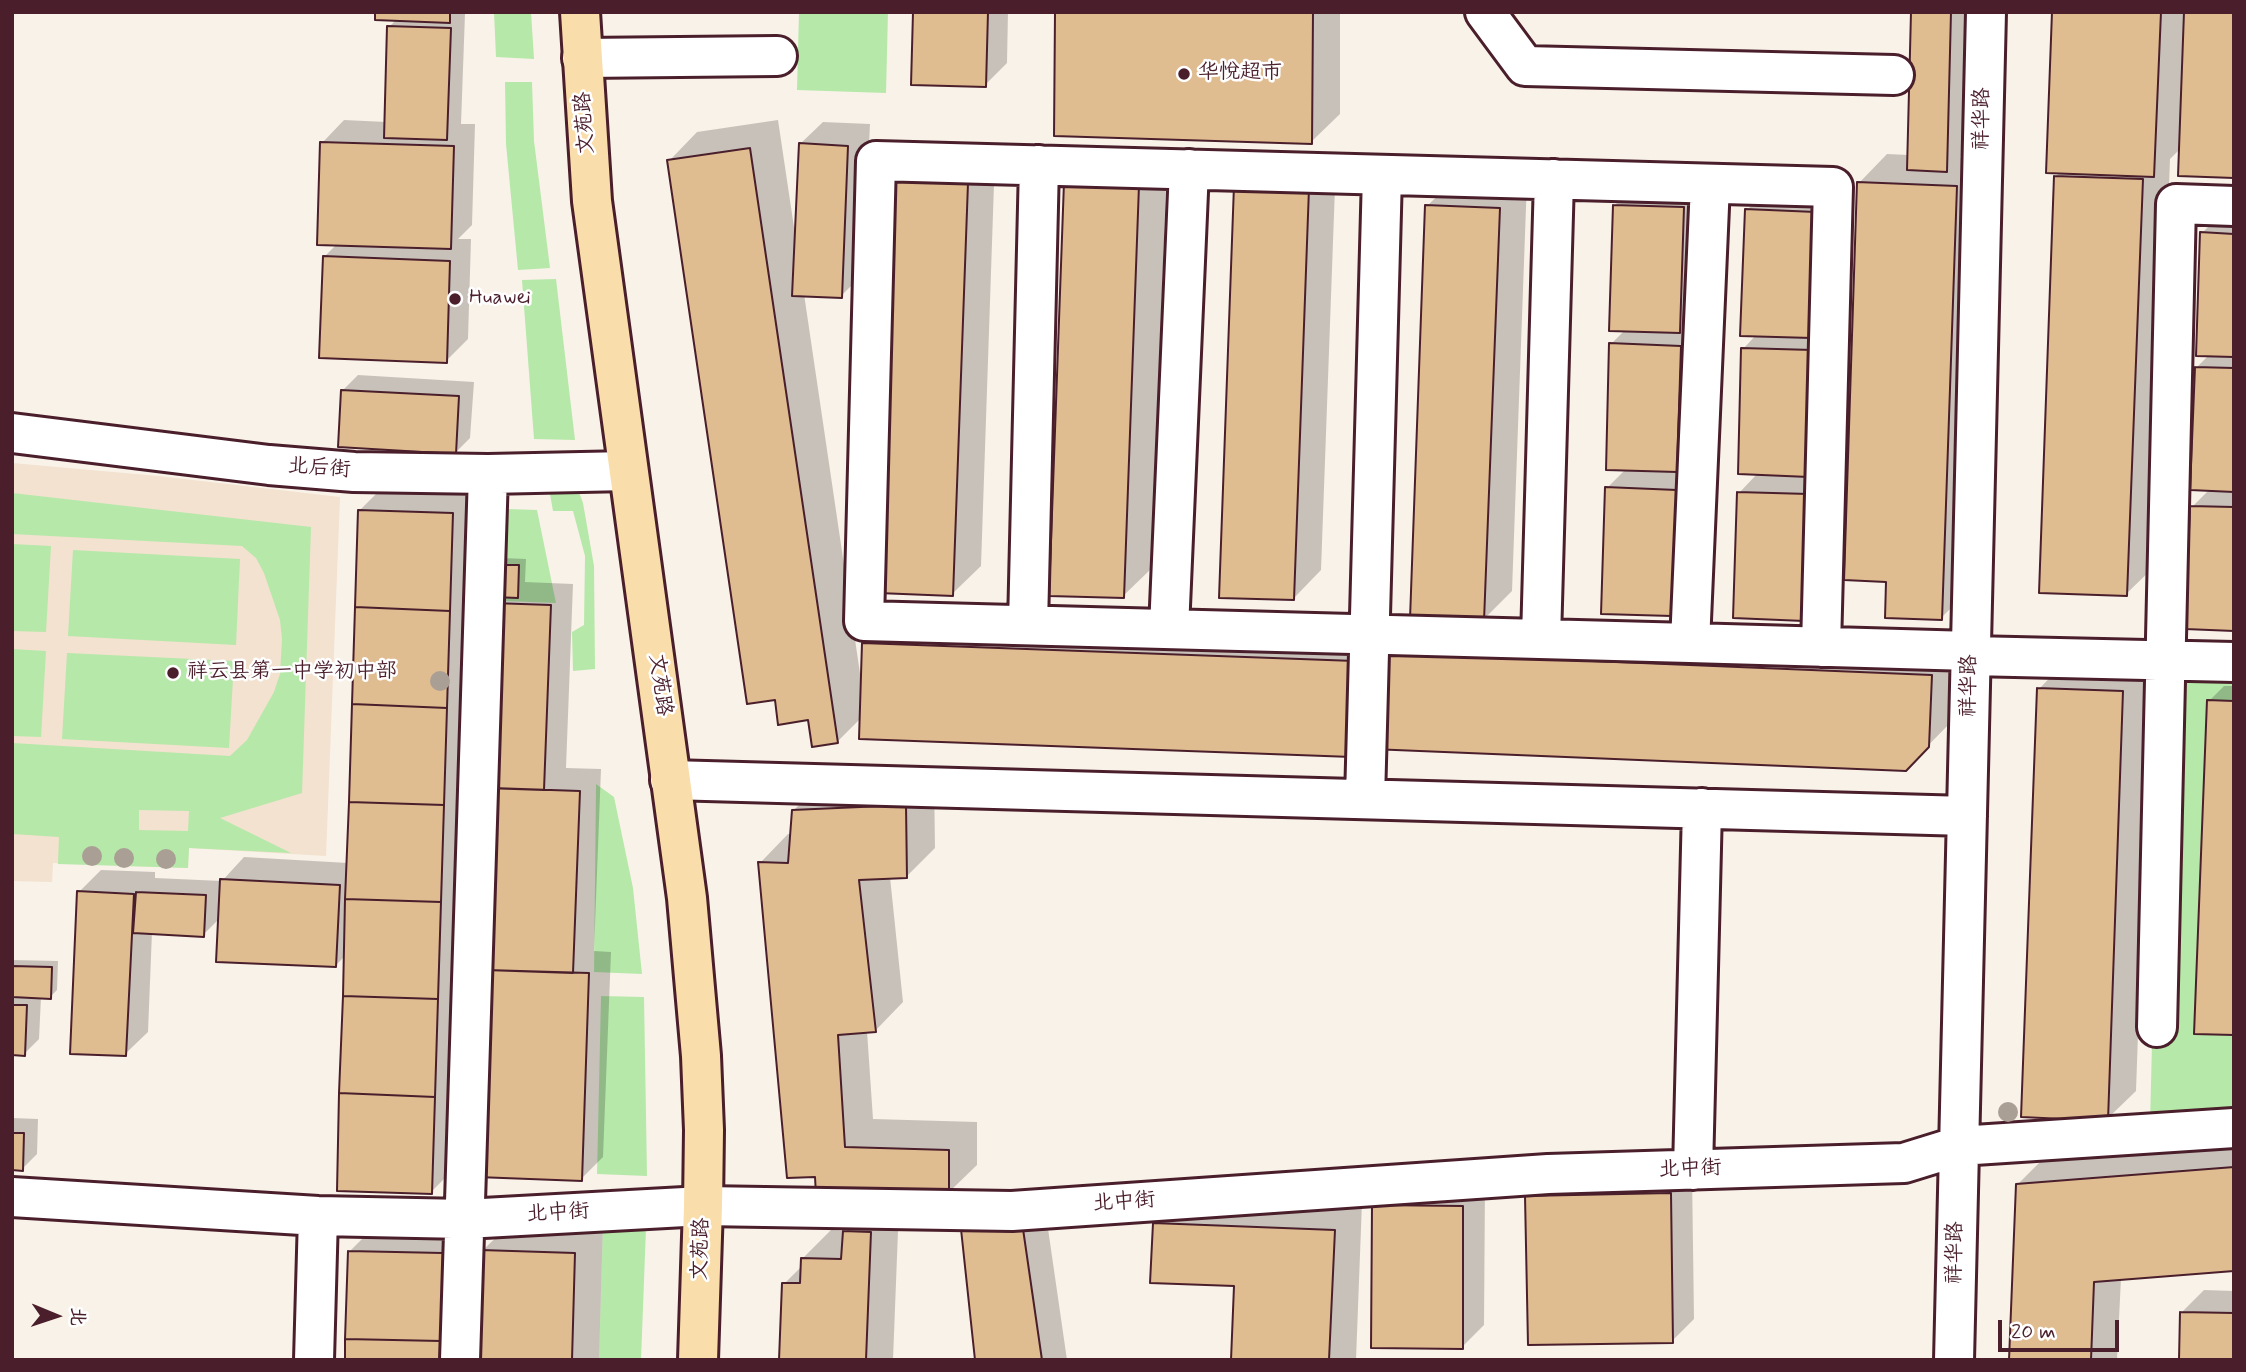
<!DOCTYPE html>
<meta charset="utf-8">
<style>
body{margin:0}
#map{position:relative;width:2246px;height:1372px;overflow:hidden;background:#f9f2e9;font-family:Mynerve,"LXGW WenKai TC",sans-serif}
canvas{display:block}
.frame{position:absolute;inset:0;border:14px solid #4a1f2b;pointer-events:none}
.north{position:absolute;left:21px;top:1281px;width:70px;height:70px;-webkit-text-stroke:5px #fff;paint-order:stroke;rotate:92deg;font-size:19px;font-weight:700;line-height:28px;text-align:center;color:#4a1f2b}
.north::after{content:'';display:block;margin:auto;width:24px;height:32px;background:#4a1f2b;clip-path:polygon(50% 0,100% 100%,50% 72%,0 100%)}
.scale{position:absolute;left:1998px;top:1320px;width:121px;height:32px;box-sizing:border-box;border:4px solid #4a1f2b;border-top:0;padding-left:9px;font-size:21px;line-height:24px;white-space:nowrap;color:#4a1f2b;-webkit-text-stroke:5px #fff;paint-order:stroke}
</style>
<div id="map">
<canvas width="2246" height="1372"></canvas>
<div class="frame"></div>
<div class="north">北</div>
<div class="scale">20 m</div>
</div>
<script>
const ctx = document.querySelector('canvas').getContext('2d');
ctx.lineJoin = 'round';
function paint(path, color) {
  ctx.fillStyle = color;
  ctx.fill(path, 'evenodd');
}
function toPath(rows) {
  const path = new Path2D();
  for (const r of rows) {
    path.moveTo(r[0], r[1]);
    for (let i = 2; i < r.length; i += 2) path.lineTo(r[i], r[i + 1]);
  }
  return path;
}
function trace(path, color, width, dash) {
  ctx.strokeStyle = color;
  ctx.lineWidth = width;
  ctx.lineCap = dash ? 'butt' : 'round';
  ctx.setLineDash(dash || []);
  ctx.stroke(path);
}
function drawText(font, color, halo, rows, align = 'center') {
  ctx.font = font + ' Mynerve,"LXGW WenKai TC",sans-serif';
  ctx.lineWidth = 5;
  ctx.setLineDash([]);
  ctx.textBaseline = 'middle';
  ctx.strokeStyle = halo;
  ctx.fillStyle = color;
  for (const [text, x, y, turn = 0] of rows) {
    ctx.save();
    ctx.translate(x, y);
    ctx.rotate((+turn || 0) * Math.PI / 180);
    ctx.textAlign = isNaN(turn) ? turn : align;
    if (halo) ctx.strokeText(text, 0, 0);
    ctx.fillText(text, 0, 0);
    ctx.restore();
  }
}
const built = toPath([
 [12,463,158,476,340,497,326,856,189,848,188,868,53,863,52,882,12,881]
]);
const green = toPath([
 [494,12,531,12,534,59,496,57],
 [799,12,888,12,886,93,797,90],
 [505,82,532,82,534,141,550,268,518,270,506,144],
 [556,279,575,440,534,439,522,280],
 [548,483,576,484,583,503,594,566,595,669,573,671,572,632,584,625,585,556,573,511,553,511],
 [12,493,311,527,302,793,220,818,291,853,189,848,188,868,58,864,59,837,12,834,12,743,230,756,247,740,274,692,280,674,282,639,280,620,264,573,256,558,242,546,12,534],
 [139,810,189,811,188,831,139,830],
 [507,509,537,510,556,603,505,601],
 [12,544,51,546,46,632,12,631],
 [73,550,240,559,236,645,68,636],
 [12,649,46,651,41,737,12,736],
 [67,653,234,661,229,748,62,739],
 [2184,678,2234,680,2234,1117,2150,1125,2152,1043],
 [596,784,614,797,633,888,642,974,594,972],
 [601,996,644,997,647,1176,597,1174],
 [603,1227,646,1228,641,1360,599,1360]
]);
const shadow = toPath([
 [377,12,465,14,461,124,475,124,472,225,458,239,471,239,468,339,446,361,325,256,337,244,322,143,344,120,386,122,389,27,397,19],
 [915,12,1008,12,1007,63,985,85],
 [1057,12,1340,12,1340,114,1311,142],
 [1913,12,1972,12,1969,148,1960,157,1985,158,1969,590,1941,618,1888,580,1859,183,1887,154,1909,155],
 [2054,12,2234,12,2181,148,2170,159,2155,566,2126,594,2056,176,2060,172],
 [778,120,795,234,797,234,800,144,823,122,870,124,863,274,841,296,804,294,861,680,864,644,893,615,1959,647,1957,716,1905,769,862,717,837,742,810,718,669,161,697,132],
 [924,152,995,155,981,566,952,594],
 [1167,157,1152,568,1123,596,1066,183],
 [1336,160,1321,570,1293,599,1236,186],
 [1456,178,1527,180,1512,591,1484,619,1427,206],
 [1637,183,1705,186,1698,468,1672,614,1607,488,1626,469,1611,344,1625,330,1615,205],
 [1769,188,1838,190,1826,597,1739,493,1758,473,1743,349,1757,334,1747,210],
 [2217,218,2234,219,2234,629,2192,507,2210,489,2197,367,2210,354,2202,233],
 [358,375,474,382,470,438,455,453,343,390],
 [381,489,475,492,453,1170,431,1192,346,955,335,966,220,918,203,935,152,932,148,1032,125,1054,79,892,101,870,155,872,155,878,222,881,244,857,348,863,359,511],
 [503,558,526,559,525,582,573,584,566,768,601,769,594,951,611,952,603,1157,581,1179,479,1175],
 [2067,660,2151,664,2136,1091,2107,1119,2039,689],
 [2224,686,2234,686,2234,1034,2209,701],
 [934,777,935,848,906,877,890,877,903,1002,875,1031,867,1031,873,1119,977,1122,977,1165,948,1193,818,1193,760,863,788,834,792,834,793,811,822,782],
 [12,960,58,961,57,990,50,997,41,997,39,1039,24,1054,12,1053],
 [12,1118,38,1119,37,1154,22,1169,12,1168],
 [2234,1141,2234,1270,2121,1278,2117,1360,2010,1360,2018,1184,2046,1156],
 [1692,1172,1694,1319,1672,1341,1527,1196,1549,1174],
 [1485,1184,1484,1325,1462,1347,1373,1206],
 [1043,1194,1067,1360,977,1360,962,1230],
 [1183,1195,1362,1202,1356,1360,1233,1360,1236,1285,1155,1224],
 [873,1204,899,1205,893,1360,781,1360,784,1284,802,1266,802,1259,831,1230,846,1231],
 [511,1223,603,1225,599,1360,480,1360,482,1251],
 [372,1229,464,1231,461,1360,347,1360,350,1251],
 [2204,1290,2234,1291,2234,1360,2182,1312]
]);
const building = toPath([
 [375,12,450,12,450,23,375,20,375,12],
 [913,12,988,12,986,87,911,85,913,12],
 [1055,12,1313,12,1312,144,1054,136,1055,12],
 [1911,12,1951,12,1947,172,1907,170,1911,12],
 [2052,12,2161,12,2154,177,2046,173,2052,12],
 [2184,12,2234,12,2234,178,2178,176,2184,12],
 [387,26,451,28,447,140,384,138,387,26],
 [320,142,454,146,451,249,317,245,320,142],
 [799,143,848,146,842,298,792,296,799,143],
 [750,148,838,743,812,747,808,720,778,725,775,700,747,704,667,160,750,148],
 [2054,176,2143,179,2127,596,2039,593,2054,176],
 [893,180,968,183,953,596,878,593,893,180],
 [1064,182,1139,185,1124,598,1049,596,1064,182],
 [1857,182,1957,186,1942,620,1885,618,1886,582,1844,580,1857,182],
 [1234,185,1309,188,1294,600,1219,598,1234,185],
 [1425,205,1500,208,1484,621,1410,619,1425,205],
 [1613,205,1684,207,1680,333,1609,331,1613,205],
 [1745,209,1816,212,1812,338,1740,336,1745,209],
 [2200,232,2234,234,2234,357,2196,356,2200,232],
 [323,256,450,261,447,363,319,358,323,256],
 [1609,343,1681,346,1677,472,1606,470,1609,343],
 [1741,348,1813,350,1809,477,1738,474,1741,348],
 [2195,367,2234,368,2234,492,2190,490,2195,367],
 [341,390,459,396,456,454,338,447,341,390],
 [1605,487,1677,490,1672,616,1601,614,1605,487],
 [1737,492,1809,494,1804,621,1733,618,1737,492],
 [2190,506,2234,507,2234,631,2185,629,2190,506],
 [358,510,453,513,450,611,355,607,358,510],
 [494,565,519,565,518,598,493,597,494,565],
 [492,603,551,605,544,790,485,788,492,603],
 [355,607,450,611,447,708,352,704,355,607],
 [862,643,1355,661,1352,757,859,739,862,643],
 [1375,652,1932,675,1929,747,1906,771,1371,749,1375,652],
 [2037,688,2123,691,2108,1121,2021,1117,2037,688],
 [2207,700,2234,701,2234,1035,2194,1034,2207,700],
 [352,704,447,708,444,805,349,802,352,704],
 [492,788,580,791,573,973,486,970,492,788],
 [349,802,444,805,441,902,345,899,349,802],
 [906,805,907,878,859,880,876,1032,838,1035,845,1147,949,1150,949,1195,816,1195,815,1177,787,1178,758,862,788,863,792,810,906,805],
 [220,879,340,885,336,967,216,962,220,879],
 [77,891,134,894,126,1056,70,1054,77,891],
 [136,892,206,895,204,937,133,933,136,892],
 [345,899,441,902,438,999,343,996,345,899],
 [12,966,52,967,51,999,12,997,12,966],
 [486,970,589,973,582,1181,477,1177,486,970],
 [343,996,438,999,435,1097,339,1093,343,996],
 [12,1005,27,1005,25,1056,12,1055,12,1005],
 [339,1093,435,1097,432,1194,337,1191,339,1093],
 [12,1133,24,1133,23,1171,12,1170,12,1133],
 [2234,1167,2234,1271,2094,1282,2091,1360,2009,1360,2016,1184,2234,1167],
 [1671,1193,1673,1343,1528,1345,1525,1196,1671,1193],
 [1372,1205,1463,1206,1463,1349,1371,1348,1372,1205],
 [1021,1215,1042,1360,975,1360,961,1229,1021,1215],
 [1153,1223,1335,1230,1329,1360,1231,1360,1234,1286,1150,1283,1153,1223],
 [843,1231,871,1232,866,1360,779,1360,782,1283,800,1283,801,1258,841,1259,843,1231],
 [481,1250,575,1253,572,1360,478,1360,481,1250],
 [348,1251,443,1253,441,1341,345,1339,348,1251],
 [2180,1312,2234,1313,2234,1360,2179,1360,2180,1312],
 [345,1339,441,1341,440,1360,345,1360,345,1339]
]);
const minor = toPath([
 [1485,12,1525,66,1894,75],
 [582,58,777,56],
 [12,433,269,465,354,472,488,474,628,471],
 [1028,625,1039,165],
 [1169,629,1189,169],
 [1541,639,1554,179],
 [1690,643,1710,184],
 [1821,647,1833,187,876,161,864,621,1690,643,1971,651],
 [1971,656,2234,662],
 [670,780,1967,816],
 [1365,799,1382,175],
 [2157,1027,2176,204,2234,206],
 [1693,1170,1702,808],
 [12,1197,318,1216,465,1219,703,1206,1012,1211,1548,1174,1904,1163,1959,1146,2234,1128],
 [314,1360,318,1216],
 [460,1360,488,474],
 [1954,1360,1986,12]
]);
const major = toPath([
 [580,12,592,201,687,898,701,1056,704,1130,703,1206,698,1360]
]);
const trees = [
 [440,681],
 [92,856],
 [124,858],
 [166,859],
 [2008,1112]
];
const markers = [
 [1184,74,7,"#4a1f2b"],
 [455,299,7,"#4a1f2b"],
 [173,673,7,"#4a1f2b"]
];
const poiNames = [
 ["华悦超市",1198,74],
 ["Huawei",469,299],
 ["祥云县第一中学初中部",187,673]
];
const streetNames = [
 ["祥华路",1983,119,-89],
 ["文苑路",586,123,-94],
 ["北后街",319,469,4],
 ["文苑路",659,685,82],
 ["祥华路",1970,686,-89],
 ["北中街",1690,1170,-2],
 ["北中街",1124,1203,-4],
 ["北中街",558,1214,-3],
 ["文苑路",702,1249,-88],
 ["祥华路",1956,1253,-89]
];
paint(built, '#f2e2cf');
paint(green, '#b6e8a9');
paint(shadow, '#0003');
paint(building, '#e0bc91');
trace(building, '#4a1f2b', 2);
trace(minor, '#4a1f2b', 44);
trace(major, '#4a1f2b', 44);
trace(minor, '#fff', 38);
trace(major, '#f9deab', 38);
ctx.fillStyle = '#aa9f95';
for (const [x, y] of trees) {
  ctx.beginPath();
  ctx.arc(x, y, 10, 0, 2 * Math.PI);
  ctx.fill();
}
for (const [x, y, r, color] of markers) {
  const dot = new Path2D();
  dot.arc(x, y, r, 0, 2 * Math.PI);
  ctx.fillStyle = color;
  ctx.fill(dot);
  trace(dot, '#fff', 2.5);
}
drawText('21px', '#4a1f2b', '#fff', poiNames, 'left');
drawText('21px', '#4a1f2b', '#fff', streetNames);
</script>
